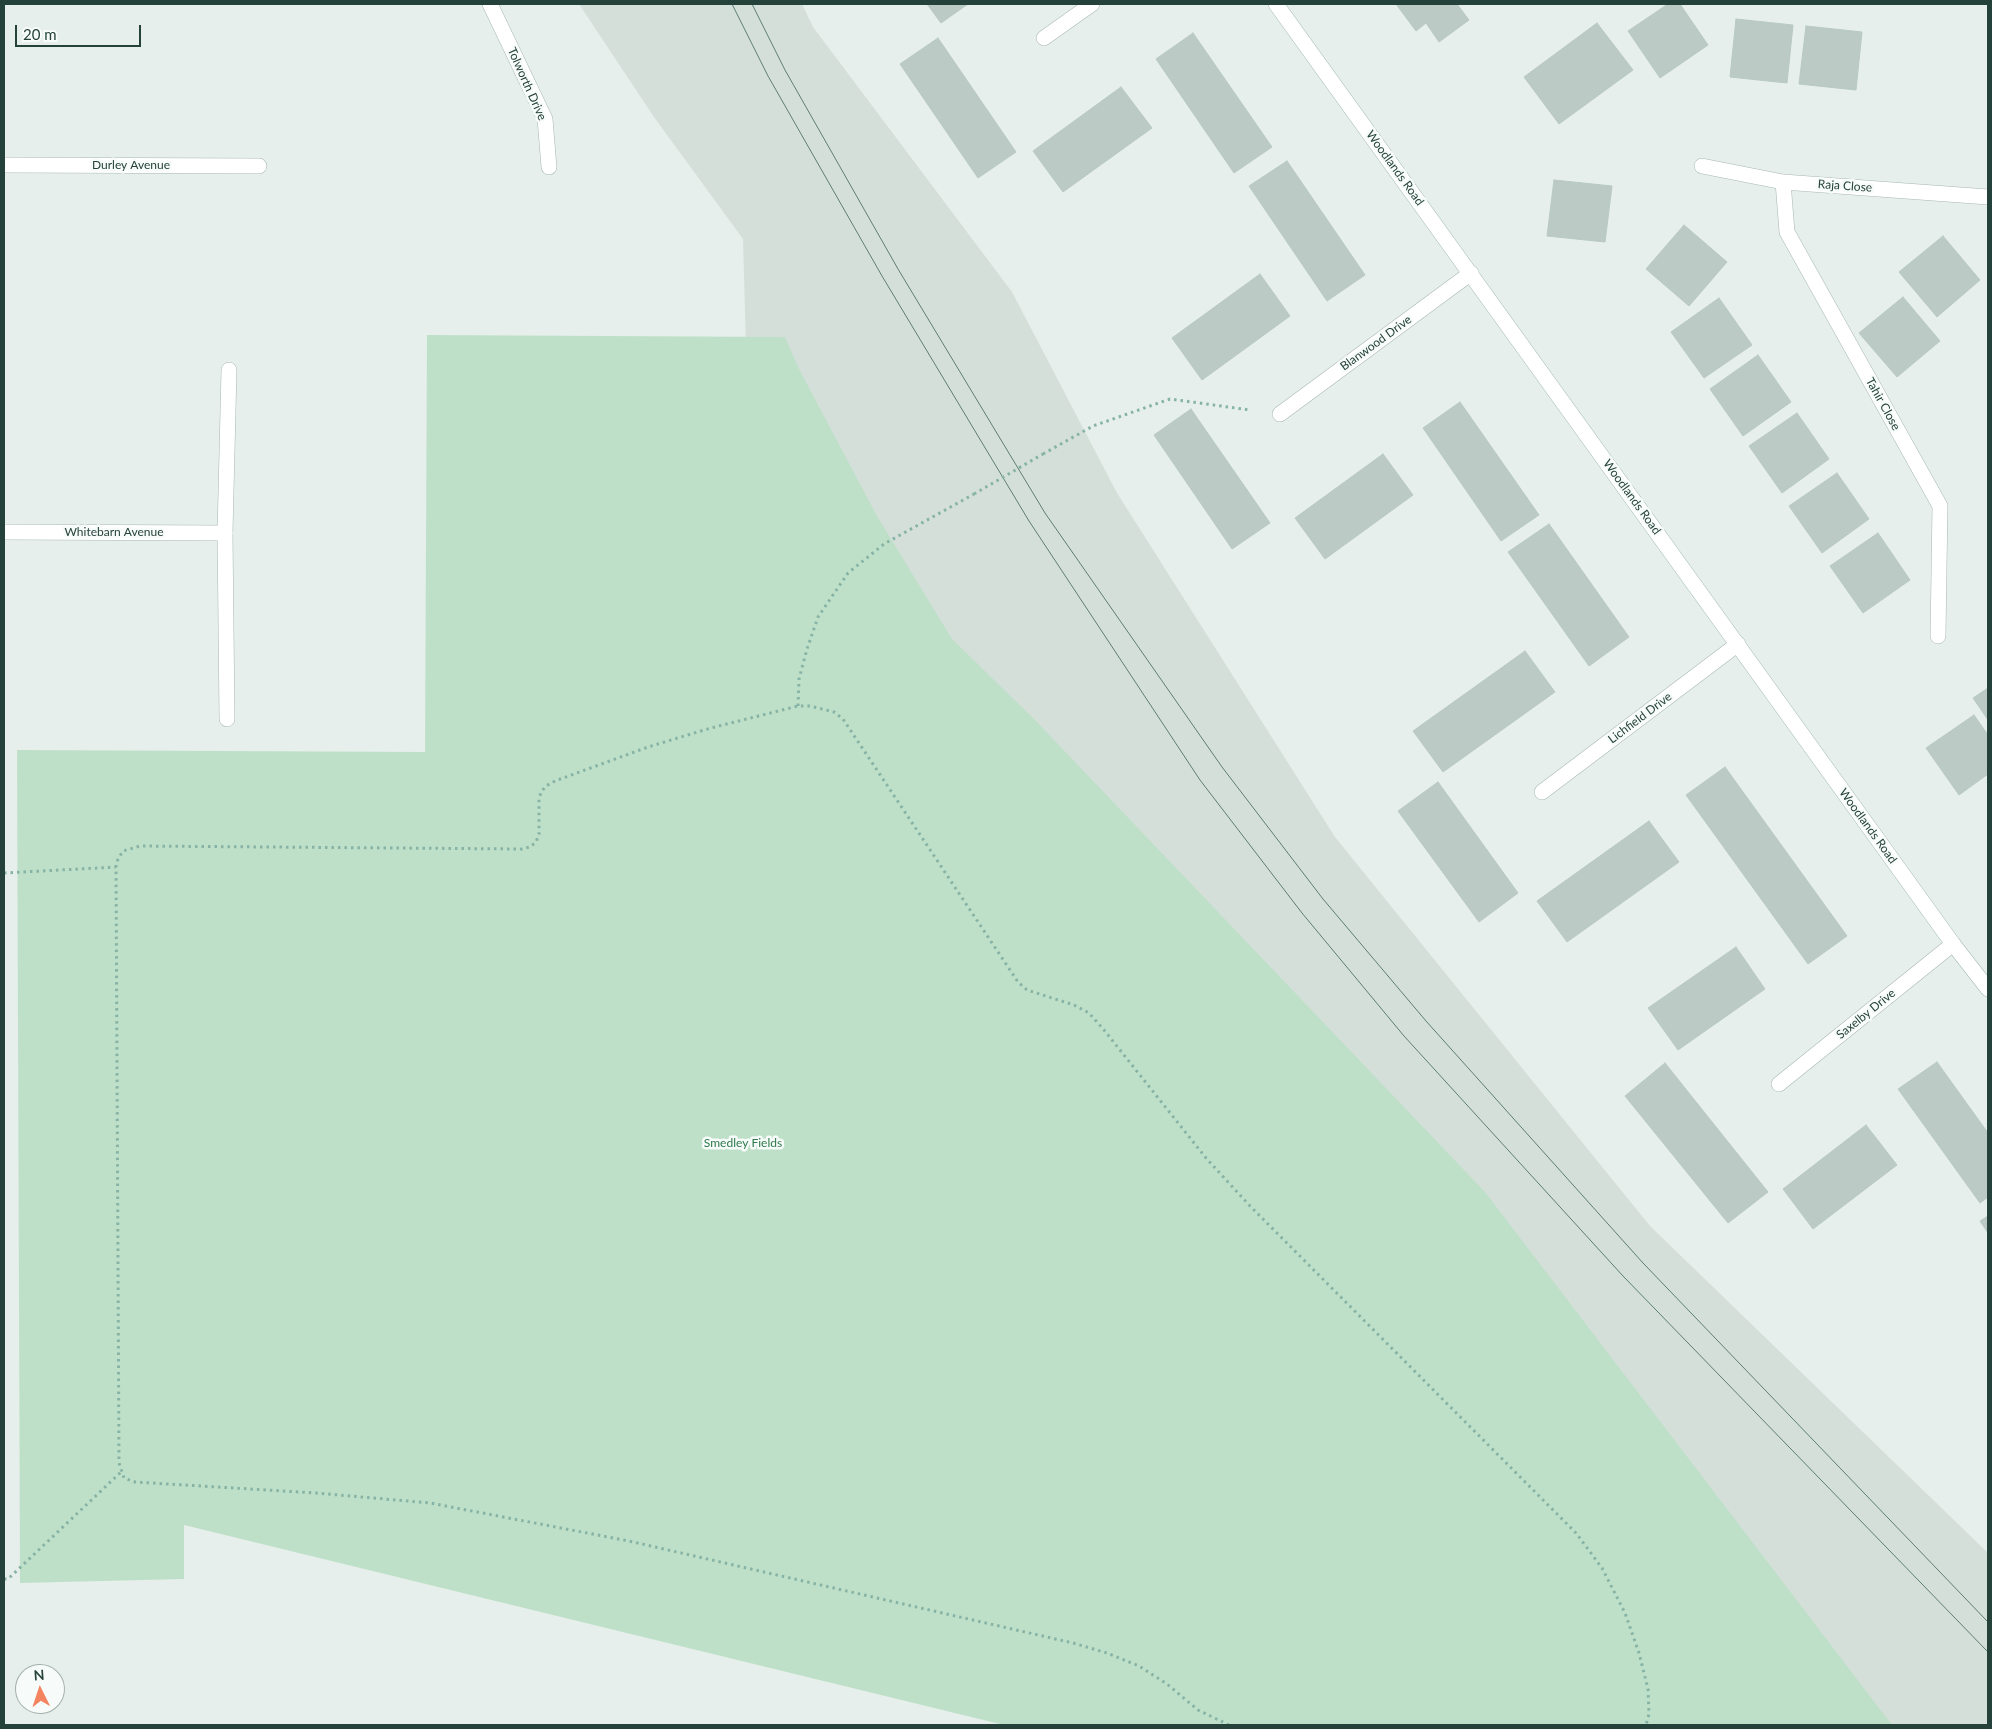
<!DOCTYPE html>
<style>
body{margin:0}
#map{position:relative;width:1992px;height:1729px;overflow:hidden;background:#e6efeb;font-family:Lato,sans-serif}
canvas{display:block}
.frame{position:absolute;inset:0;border:5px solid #24423a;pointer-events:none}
.north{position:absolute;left:15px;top:1664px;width:50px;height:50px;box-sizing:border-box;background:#f7fbf9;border:1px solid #a3b1ad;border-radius:50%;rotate:356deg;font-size:14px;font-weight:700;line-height:20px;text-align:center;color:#24423a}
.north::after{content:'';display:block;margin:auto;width:18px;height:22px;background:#f4845f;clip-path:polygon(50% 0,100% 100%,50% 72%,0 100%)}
.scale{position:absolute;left:15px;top:25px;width:126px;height:22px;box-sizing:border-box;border:2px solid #24423a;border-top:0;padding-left:6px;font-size:15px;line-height:18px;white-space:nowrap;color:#24423a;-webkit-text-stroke:4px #f7fbf9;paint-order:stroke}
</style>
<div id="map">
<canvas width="1992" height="1729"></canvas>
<div class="frame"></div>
<div class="north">N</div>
<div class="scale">20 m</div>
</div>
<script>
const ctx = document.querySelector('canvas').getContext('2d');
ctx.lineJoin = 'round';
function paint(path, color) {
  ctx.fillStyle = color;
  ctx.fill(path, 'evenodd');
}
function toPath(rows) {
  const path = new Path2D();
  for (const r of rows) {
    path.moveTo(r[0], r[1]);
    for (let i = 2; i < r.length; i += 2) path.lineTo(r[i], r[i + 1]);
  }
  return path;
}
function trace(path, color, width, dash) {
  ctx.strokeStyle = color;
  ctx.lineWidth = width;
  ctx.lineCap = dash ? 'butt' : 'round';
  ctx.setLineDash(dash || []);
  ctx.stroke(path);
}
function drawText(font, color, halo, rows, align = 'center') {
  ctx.font = font + ' Lato,sans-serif';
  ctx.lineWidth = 5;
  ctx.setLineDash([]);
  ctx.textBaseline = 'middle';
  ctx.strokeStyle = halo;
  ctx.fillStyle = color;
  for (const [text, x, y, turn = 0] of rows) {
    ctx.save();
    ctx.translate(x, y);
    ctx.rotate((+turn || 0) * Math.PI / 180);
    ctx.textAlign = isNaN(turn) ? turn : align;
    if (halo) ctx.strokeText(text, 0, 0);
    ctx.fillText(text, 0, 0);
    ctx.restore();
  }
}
const built = toPath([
 [579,4,802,4,813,27,1012,292,1117,493,1335,837,1650,1226,1988,1553,1988,1725,1814,1725,747,385,743,239,654,117]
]);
const green = toPath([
 [427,335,785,337,799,369,877,516,952,639,1034,719,1485,1192,1892,1725,1004,1725,184,1525,184,1579,20,1583,17,750,425,752]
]);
const building = toPath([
 [927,4,968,4,941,23,927,4],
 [1396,4,1457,4,1469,20,1439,42,1426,23,1416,31,1396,4],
 [1668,4,1680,4,1708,45,1660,78,1628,31,1668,4],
 [1736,19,1793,25,1787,83,1730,77,1736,19],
 [1597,23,1633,70,1559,124,1524,77,1597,23],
 [1806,26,1862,32,1856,90,1799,84,1806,26],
 [1193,33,1272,147,1234,173,1156,59,1193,33],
 [938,38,1016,152,978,178,900,64,938,38],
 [1121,87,1152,128,1063,192,1033,151,1121,87],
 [1287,161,1365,275,1327,301,1249,186,1287,161],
 [1554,180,1612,186,1605,242,1547,236,1554,180],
 [1684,225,1727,262,1689,306,1646,269,1684,225],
 [1943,236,1980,280,1937,317,1899,272,1943,236],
 [1260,274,1290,316,1202,380,1172,338,1260,274],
 [1903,297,1940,341,1897,377,1859,333,1903,297],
 [1719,298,1752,345,1704,378,1671,332,1719,298],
 [1758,355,1791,402,1743,436,1710,389,1758,355],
 [1460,402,1539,515,1501,541,1423,428,1460,402],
 [1191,409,1270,523,1232,549,1154,435,1191,409],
 [1797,413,1829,459,1782,493,1749,446,1797,413],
 [1383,454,1413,495,1325,559,1295,518,1383,454],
 [1837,473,1869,519,1822,553,1789,506,1837,473],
 [1549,524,1629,637,1589,666,1508,552,1549,524],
 [1878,533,1910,580,1863,613,1830,566,1878,533],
 [1525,651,1555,692,1443,772,1413,731,1525,651],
 [1988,688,1988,720,1973,698,1988,688],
 [1974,715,1988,735,1988,774,1959,795,1926,748,1974,715],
 [1725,767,1847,936,1808,964,1686,795,1725,767],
 [1438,782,1518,893,1479,922,1398,811,1438,782],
 [1649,821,1679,862,1567,942,1537,901,1649,821],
 [1736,947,1765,989,1678,1050,1648,1008,1736,947],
 [1937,1062,1988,1133,1988,1197,1980,1203,1898,1089,1937,1062],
 [1665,1063,1768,1192,1728,1223,1625,1096,1665,1063],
 [1866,1125,1897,1165,1813,1229,1783,1189,1866,1125],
 [1988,1216,1988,1233,1980,1221,1988,1216]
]);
const path = toPath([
 [1043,454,1093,426,1170,399,1250,410],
 [798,706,799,679,807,649,818,617,848,573,884,544,974,494],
 [4,873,116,867],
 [4,1579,8,1579,121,1472],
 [1229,1725,1198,1710,1167,1684,1139,1666,1107,1653,1073,1643,629,1541,430,1503,316,1493,135,1482,124,1478,119,1463,116,867,118,859,123,851,140,846,522,849,530,847,536,842,539,834,539,799,541,792,546,786,555,781,648,747,711,728,798,706,810,706,834,712,843,719,1018,982,1027,990,1074,1005,1089,1013,1104,1030,1206,1158,1250,1206,1576,1533,1602,1568,1625,1613,1639,1653,1648,1689,1649,1714,1646,1725]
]);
const lane = toPath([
 [227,719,225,533,229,370]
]);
const street = toPath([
 [490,4,545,119,549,167],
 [1044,38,1092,4],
 [4,165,259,166],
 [1702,166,1783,182,1988,197],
 [1783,182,1787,232,1940,506,1938,636],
 [1280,414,1471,273],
 [4,532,225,533],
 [1542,792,1738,644],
 [1779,1084,1953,944]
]);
const secondary = toPath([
 [1276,4,1953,944,1988,989]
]);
const tram = toPath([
 [732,4,768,76,882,276,1029,521,1200,780,1302,913,1404,1036,1623,1276,1988,1652],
 [752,4,785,70,898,269,1045,513,1222,767,1323,899,1426,1021,1643,1263,1988,1622]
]);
const pathBridge = toPath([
 [974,494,1043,454]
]);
const streetNames = [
 ["Tolworth Drive",527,84,66],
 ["Durley Avenue",131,165],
 ["Woodlands Road",1395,168,54],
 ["Raja Close",1845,186,4],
 ["Blanwood Drive",1376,343,-36],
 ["Tahir Close",1883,404,61],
 ["Woodlands Road",1632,497,54],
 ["Whitebarn Avenue",114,532],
 ["Lichfield Drive",1640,718,-37],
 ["Woodlands Road",1868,826,54],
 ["Saxelby Drive",1866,1014,-39]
];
const parkNames = [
 ["Smedley Fields",743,1143]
];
paint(built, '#d4dfda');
paint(green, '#bfe0c8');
paint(building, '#bbcac4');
trace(building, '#b8c9c2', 1);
trace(lane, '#a8b8b2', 16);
trace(street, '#a8b8b2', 16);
trace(secondary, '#a4bbb3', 16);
trace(path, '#86b3a5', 3, [2.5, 4]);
trace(lane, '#fff', 15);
trace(street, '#fff', 15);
trace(secondary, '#fff', 15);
trace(tram, '#5f7d75', 1);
trace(pathBridge, '#86b3a5', 3, [2.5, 4]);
drawText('12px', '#24423a', '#f7fbf9', streetNames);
drawText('12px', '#2d7a4b', '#f7fbf9', parkNames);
</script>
